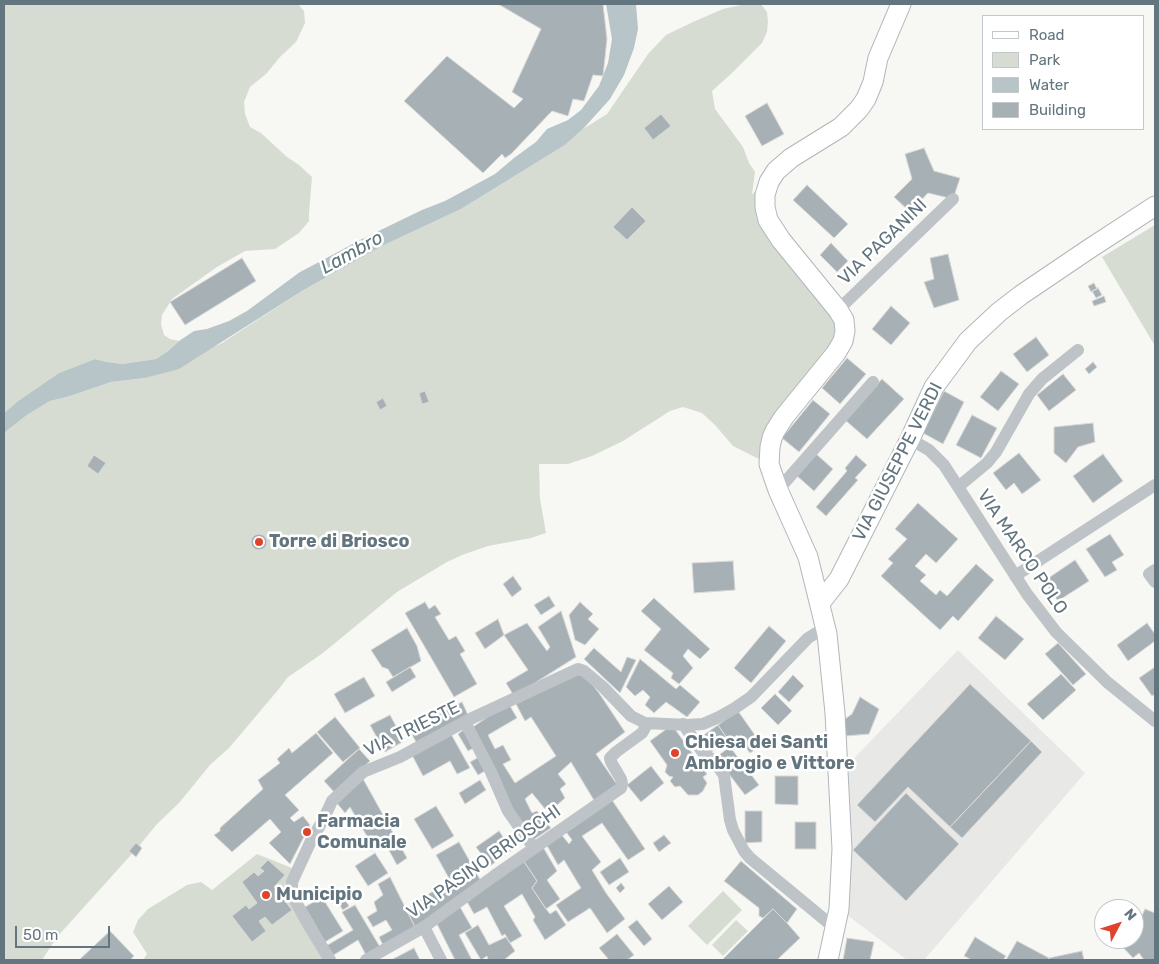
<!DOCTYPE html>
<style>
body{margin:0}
#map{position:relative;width:1159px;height:964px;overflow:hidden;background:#f7f7f4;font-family:Rubik,sans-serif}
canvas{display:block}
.frame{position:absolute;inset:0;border:5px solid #63757e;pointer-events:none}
.legend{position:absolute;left:982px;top:15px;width:162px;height:115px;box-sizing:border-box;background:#fff;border:1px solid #c1c8cb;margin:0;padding:6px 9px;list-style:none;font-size:15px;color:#63757e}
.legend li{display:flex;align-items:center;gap:10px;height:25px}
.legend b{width:25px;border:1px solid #c1c8cb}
.north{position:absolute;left:1094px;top:899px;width:50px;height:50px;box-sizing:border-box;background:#fff;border:1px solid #c1c8cb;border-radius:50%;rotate:50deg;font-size:14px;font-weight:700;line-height:20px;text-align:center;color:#63757e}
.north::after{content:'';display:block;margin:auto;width:18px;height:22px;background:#df432c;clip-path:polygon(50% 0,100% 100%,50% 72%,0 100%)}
.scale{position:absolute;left:15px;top:926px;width:95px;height:22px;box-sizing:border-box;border:2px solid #63757e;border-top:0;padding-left:6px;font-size:15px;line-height:18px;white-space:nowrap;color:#63757e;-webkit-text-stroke:4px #fff;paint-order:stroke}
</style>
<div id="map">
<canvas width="1159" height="964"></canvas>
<div class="frame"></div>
<ul class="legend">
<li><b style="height:6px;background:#fff"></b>Road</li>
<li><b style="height:14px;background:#d7dcd3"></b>Park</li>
<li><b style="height:14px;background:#b7c5c8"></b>Water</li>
<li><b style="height:14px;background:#a7b1b5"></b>Building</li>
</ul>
<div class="north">N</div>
<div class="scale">50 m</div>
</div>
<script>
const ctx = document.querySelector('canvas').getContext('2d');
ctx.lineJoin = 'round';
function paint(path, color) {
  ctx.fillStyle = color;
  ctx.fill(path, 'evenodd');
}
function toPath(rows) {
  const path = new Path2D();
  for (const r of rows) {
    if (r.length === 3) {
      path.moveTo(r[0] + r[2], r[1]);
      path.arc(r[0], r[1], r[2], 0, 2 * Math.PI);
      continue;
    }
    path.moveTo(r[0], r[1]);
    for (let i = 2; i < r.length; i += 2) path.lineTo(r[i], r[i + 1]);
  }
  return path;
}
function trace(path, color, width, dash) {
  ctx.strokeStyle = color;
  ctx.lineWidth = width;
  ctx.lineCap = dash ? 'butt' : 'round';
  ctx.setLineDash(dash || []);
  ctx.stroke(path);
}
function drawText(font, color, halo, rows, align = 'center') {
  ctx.font = font + ' Rubik,sans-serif';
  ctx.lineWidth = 5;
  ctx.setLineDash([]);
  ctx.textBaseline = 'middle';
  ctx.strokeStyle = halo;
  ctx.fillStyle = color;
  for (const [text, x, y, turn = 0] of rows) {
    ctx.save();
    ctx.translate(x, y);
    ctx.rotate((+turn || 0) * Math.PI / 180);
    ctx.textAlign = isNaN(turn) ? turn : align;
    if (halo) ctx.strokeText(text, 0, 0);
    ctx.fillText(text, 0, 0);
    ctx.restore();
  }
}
const built = toPath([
 [958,650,1085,773,924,960,907,960,839,909,838,775]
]);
const green = toPath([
 [4,4,298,4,304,11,305,23,296,42,280,57,266,74,250,87,244,102,245,114,250,127,261,133,287,157,299,165,312,177,309,213,309,221,299,233,275,249,245,251,217,267,172,299,162,315,161,324,164,335,170,339,179,341,168,351,156,359,122,364,107,362,95,359,59,373,18,401,4,413],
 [746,4,761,4,767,12,768,21,767,32,762,43,732,73,712,91,715,109,743,147,749,163,755,172,752,194,769,182,765,207,845,331,784,417,769,464,733,446,715,425,702,413,683,407,670,411,623,441,592,456,568,464,539,464,540,499,546,533,531,538,488,546,462,555,447,562,397,592,323,653,288,677,278,690,229,748,210,765,179,803,157,824,139,846,57,937,42,960,4,960,4,433,27,415,50,401,67,397,111,382,145,378,222,343,302,291,382,246,461,209,565,145,583,129,607,114,648,54,666,35,693,22,723,9],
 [1155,225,1155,346,1102,257],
 [257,854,297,870,292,882,330,960,143,960,147,954,133,932,138,920,148,909,187,885,201,882,212,890],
 [723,891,742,910,707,945,688,926],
 [736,920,748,931,723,956,712,945]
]);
const water = toPath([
 [606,4,636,4,638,29,634,48,624,75,610,99,583,129,565,145,461,209,382,246,302,291,179,369,145,378,111,382,67,397,50,401,27,415,4,433,4,413,18,401,59,373,95,359,107,362,122,364,156,359,168,351,179,341,194,331,207,329,229,321,247,311,300,272,321,261,360,240,422,210,445,201,495,174,514,158,536,142,547,129,568,120,581,110,599,86,608,63,612,39]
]);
const building = toPath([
 [498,4,603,4,607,39,603,76,593,75,584,101,573,99,568,116,552,111,511,154,505,158,502,154,483,173,404,101,447,56,514,108,523,99,512,92,541,29,498,4],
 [767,103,784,134,762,146,745,116,767,103],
 [661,114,671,126,653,140,644,128,661,114],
 [924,148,934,171,960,178,953,199,928,193,910,212,894,197,912,179,905,154,924,148],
 [807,185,848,224,834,238,793,200,807,185],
 [632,207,646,221,627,240,613,227,632,207],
 [831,243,848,261,837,272,820,255,831,243],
 [948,254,959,300,934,308,924,282,934,279,930,258,948,254],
 [242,258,256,281,185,325,170,302,242,258],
 [1094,283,1097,289,1091,292,1088,286,1094,283],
 [1098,288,1102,295,1096,298,1092,291,1098,288],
 [1104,296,1106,302,1094,306,1092,301,1104,296],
 [891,306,910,323,891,345,872,329,891,306],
 [1036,337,1049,355,1027,372,1013,354,1036,337],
 [847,358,866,374,840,404,822,388,847,358],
 [1093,362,1097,367,1089,374,1085,369,1093,362],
 [1001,371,1019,384,998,411,980,397,1001,371],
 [1063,374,1076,390,1049,411,1037,395,1063,374],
 [882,379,904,399,867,439,845,420,882,379],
 [425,391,429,402,422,404,419,393,425,391],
 [944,391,964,402,943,444,923,433,944,391],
 [383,398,387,406,380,410,376,402,383,398],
 [813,400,830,414,799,452,782,438,813,400],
 [972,415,997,428,981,458,956,445,972,415],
 [1093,423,1095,442,1078,447,1066,463,1054,453,1054,427,1093,423],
 [815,453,833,469,814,491,796,475,815,453],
 [1019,453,1041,480,1022,494,1014,483,1006,490,993,473,1019,453],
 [1103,454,1123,481,1093,503,1073,476,1103,454],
 [94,455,106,463,98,474,87,466,94,455],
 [856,455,867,465,855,478,858,480,826,516,816,507,847,471,845,468,856,455],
 [918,503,958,539,936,563,926,554,915,566,926,575,920,581,936,595,940,590,947,596,976,564,994,580,958,621,953,616,940,630,881,576,893,563,888,559,907,539,895,529,918,503],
 [259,542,8],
 [1110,534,1124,555,1112,562,1117,570,1105,577,1086,549,1110,534],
 [1075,560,1089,581,1058,601,1044,581,1075,560],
 [733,561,735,590,694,593,692,563,733,561],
 [513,576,522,589,512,597,503,584,513,576],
 [549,596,555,606,541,615,534,605,549,596],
 [654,598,710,649,700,659,688,649,683,656,693,668,679,684,671,678,673,673,644,650,661,629,641,611,654,598],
 [425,602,429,609,435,605,441,614,435,617,449,640,456,636,465,651,460,654,477,684,454,697,405,613,425,602],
 [580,602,593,614,588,619,599,629,585,645,575,640,569,615,580,602],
 [561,611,576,657,514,696,506,683,528,670,504,635,527,623,547,651,550,647,538,627,561,611],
 [996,616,1024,639,1005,660,978,638,996,616],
 [498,619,504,635,485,649,475,633,498,619],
 [1147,623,1155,634,1155,641,1128,661,1117,645,1147,623],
 [769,626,786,641,751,683,734,668,769,626],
 [407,628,417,646,421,661,393,677,388,669,382,667,371,650,407,628],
 [1058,643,1086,674,1073,685,1045,654,1058,643],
 [594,648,621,672,627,657,636,660,620,693,584,659,594,648],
 [640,659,676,689,680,685,700,702,687,717,666,702,654,713,645,705,650,697,643,690,635,696,626,687,640,659],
 [410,667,416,677,392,692,386,682,410,667],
 [1155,667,1155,694,1152,696,1139,678,1155,667],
 [579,672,590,682,599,693,625,732,596,754,618,786,595,802,571,762,558,774,566,784,560,789,565,798,556,806,551,803,545,809,532,793,525,799,532,813,537,811,551,828,533,840,511,809,470,729,489,716,510,706,517,718,488,735,495,749,503,745,511,760,503,764,515,783,556,756,531,717,525,721,516,704,579,672],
 [1061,674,1076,690,1043,720,1027,704,1061,674],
 [793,675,804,686,789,702,778,692,793,675],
 [364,677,375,696,345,713,334,694,364,677],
 [970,684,1031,741,950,827,908,787,875,822,857,805,970,684],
 [775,694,792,711,778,725,761,708,775,694],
 [860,697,879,709,869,734,846,736,845,719,852,714,860,697],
 [462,702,468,715,416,742,409,729,462,702],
 [738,711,762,745,750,753,737,735,729,741,718,725,738,711],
 [390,715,404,741,385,752,370,725,390,715],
 [335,717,360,748,343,762,317,732,335,717],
 [672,725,707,774,703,777,707,783,703,791,698,795,688,795,680,786,675,787,670,781,673,777,669,776,665,772,667,765,650,741,672,725],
 [718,725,729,741,708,754,698,739,718,725],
 [466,728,477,746,468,751,458,734,466,728],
 [316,733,333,753,285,795,299,810,290,818,294,822,303,816,310,825,290,864,269,843,281,832,270,819,232,852,214,835,220,831,220,828,263,789,258,780,280,763,277,759,289,748,292,753,316,733],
 [451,734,470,768,457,774,450,761,423,776,412,755,451,734],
 [1031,741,1042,752,962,838,950,827,1031,741],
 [730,747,759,785,745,795,716,757,730,747],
 [359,749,370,761,335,793,324,781,359,749],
 [481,756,488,769,478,775,470,762,481,756],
 [651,766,664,783,641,802,627,785,651,766],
 [775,776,798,776,798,805,775,804,775,776],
 [362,777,407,858,397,865,386,845,371,851,363,843,368,838,350,807,345,813,336,802,362,777],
 [480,780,486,790,465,804,459,793,480,780],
 [906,793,959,844,906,901,853,850,906,793],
 [610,797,645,849,628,860,602,823,582,836,601,862,592,870,606,893,625,919,607,933,590,908,568,922,556,905,581,888,564,860,558,865,546,844,561,834,569,844,572,840,564,829,610,797],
 [436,806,454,836,432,849,414,819,436,806],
 [745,811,762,811,762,842,745,843,745,811],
 [795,822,816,822,816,849,795,849,795,822],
 [499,831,512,850,490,866,476,847,499,831],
 [664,835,671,843,659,852,653,843,664,835],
 [459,842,482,883,415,927,406,909,450,880,436,855,459,842],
 [136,843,142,848,136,857,129,851,136,843],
 [543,847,557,871,547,880,560,899,546,909,532,888,537,881,523,860,543,847],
 [375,853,388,873,368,886,355,866,375,853],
 [620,858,629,872,609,885,600,872,620,858],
 [268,860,285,875,274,887,292,910,272,925,265,917,259,921,266,931,252,942,232,916,246,905,249,909,257,903,242,882,254,872,258,876,264,871,260,868,268,860],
 [523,860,537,881,532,888,546,909,550,914,556,910,566,925,545,940,533,920,535,917,522,894,504,906,522,936,510,943,505,934,502,936,487,907,474,914,465,898,523,860],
 [741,861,797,909,787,923,773,909,763,918,759,916,759,908,724,881,741,861],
 [390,877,415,927,384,947,379,937,392,930,386,920,373,927,367,917,377,911,374,902,383,895,378,884,390,877],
 [621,883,625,888,620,893,616,888,621,883],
 [669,886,683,902,662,920,648,904,669,886],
 [330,888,338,900,333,903,325,890,330,888],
 [322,897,343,931,325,942,305,907,322,897],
 [344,898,349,906,343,910,337,902,344,898],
 [355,905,380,947,366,955,358,940,332,956,326,946,353,930,342,912,355,905],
 [460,907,472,928,459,935,472,960,455,960,436,922,460,907],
 [773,909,787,923,800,938,777,960,722,960,773,909],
 [1145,909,1155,913,1155,960,1144,960,1139,953,1133,958,1119,943,1124,939,1134,939,1134,917,1140,920,1145,909],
 [637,920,652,939,644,946,628,927,637,920],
 [478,925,489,945,506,937,515,951,504,960,486,960,488,959,487,956,481,960,465,933,478,925],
 [110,931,134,956,130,960,79,960,110,931],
 [617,934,634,955,627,960,609,960,599,948,617,934],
 [975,937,1006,956,1003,960,972,960,964,956,975,937],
 [847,938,874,942,870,960,843,960,847,938],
 [1017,941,1049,958,1048,960,1006,960,1017,941],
 [414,948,420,960,391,960,414,948],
 [1082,951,1084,960,1050,960,1049,958,1082,951]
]);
const street = toPath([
 [838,310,953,199],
 [910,439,929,450,944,465,1027,594,1056,632,1107,682,1155,721],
 [958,487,987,463,996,452,1029,394,1042,379,1078,350],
 [778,490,873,382],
 [1155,570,1149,574,1155,582],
 [1015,576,1155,485],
 [465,722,491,772,508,811,534,848],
 [683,724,704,754,713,760,724,775,730,820,733,830,744,851,750,858,836,929],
 [424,927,441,960],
 [330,960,308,924,292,895,292,882,310,843,324,818,332,801,363,772,400,757,468,720,578,669,584,671,602,686,631,716,645,723,688,725,703,724,719,717,735,708,751,697,808,638,826,627],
 [366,960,424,927,494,876,621,788,622,784,621,779,611,762,610,758,616,752,642,733,645,728,645,723]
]);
const secondary = toPath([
 [820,603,839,579,910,439,934,387,968,341,999,312,1021,295,1089,249,1155,206],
 [828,960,839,909,842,849,835,713,827,634,808,557,778,490,769,464,770,447,772,438,775,431,784,417,836,353,843,341,845,331,844,320,838,310,781,240,768,220,765,207,765,195,769,182,776,171,791,158,841,127,859,109,866,99,873,82,878,58,901,4]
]);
const markers = [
 [259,542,5,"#df432c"],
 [675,753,5,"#df432c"],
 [307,832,5,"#df432c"],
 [266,895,5,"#df432c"]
];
const streetNames = [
 ["VIA PAGANINI",883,242,-44],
 ["VIA GIUSEPPE VERDI",898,462,-63],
 ["VIA MARCO POLO",1022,552,56],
 ["VIA TRIESTE",412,729,-26],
 ["VIA PASINO BRIOSCHI",484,862,-35]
];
const poiNames = [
 ["Torre di Briosco",269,542],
 ["Chiesa dei Santi",685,743],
 ["Ambrogio e Vittore",685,764],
 ["Farmacia",317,822],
 ["Comunale",317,843],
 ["Municipio",276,895]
];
const waterNames = [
 ["Lambro",352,253,-29]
];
paint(built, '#e8e8e7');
paint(green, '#d7dcd3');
paint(water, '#b7c5c8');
paint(building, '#a7b1b5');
trace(building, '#d9d8d6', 1);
trace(secondary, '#b0b7ba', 21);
trace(street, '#bdc3c6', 12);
trace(secondary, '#fff', 19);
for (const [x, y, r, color] of markers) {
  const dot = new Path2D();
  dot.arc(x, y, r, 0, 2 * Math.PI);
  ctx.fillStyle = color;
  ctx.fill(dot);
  trace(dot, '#fff', 2);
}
drawText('18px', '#63757e', '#fff', streetNames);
drawText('bold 18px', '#63757e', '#fff', poiNames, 'left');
drawText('italic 19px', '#5e7579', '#fff', waterNames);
</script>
